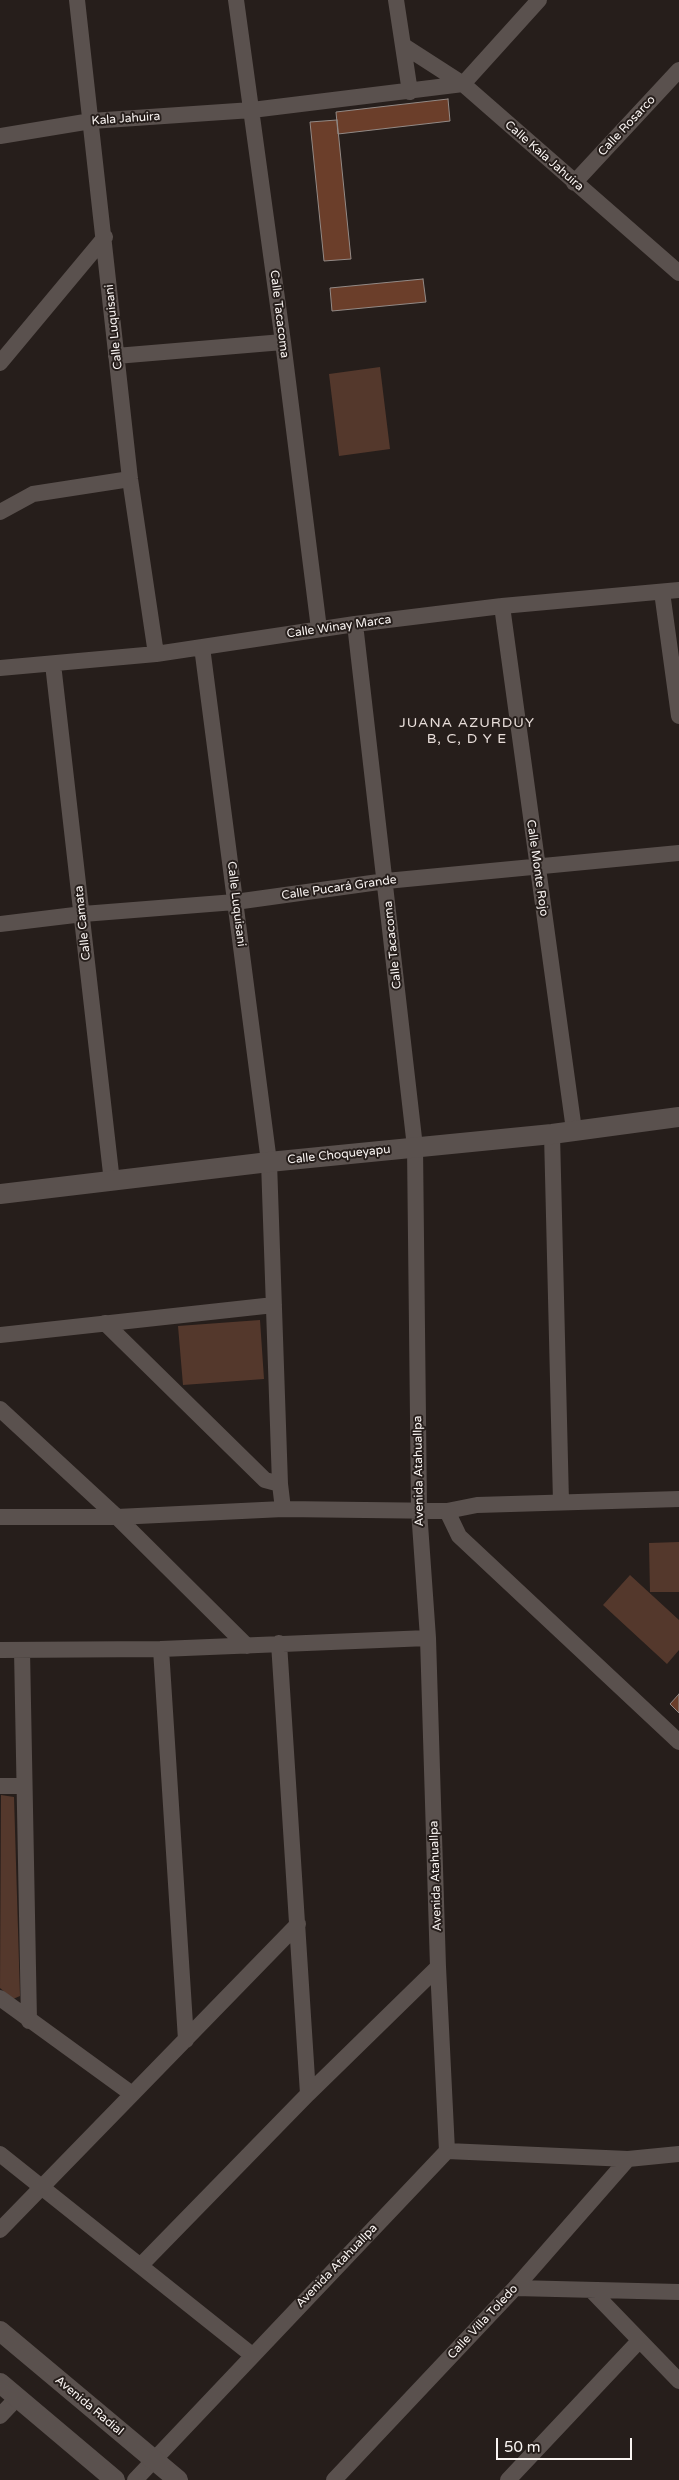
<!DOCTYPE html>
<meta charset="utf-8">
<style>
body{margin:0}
#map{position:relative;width:679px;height:2480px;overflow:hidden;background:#261e1b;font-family:"Varela Round",sans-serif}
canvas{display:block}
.scale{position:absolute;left:496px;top:2438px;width:136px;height:22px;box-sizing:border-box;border:2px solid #f9f4f2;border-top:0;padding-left:6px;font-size:15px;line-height:18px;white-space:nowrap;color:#f9f4f2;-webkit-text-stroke:4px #261e1b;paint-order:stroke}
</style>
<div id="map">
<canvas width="679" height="2480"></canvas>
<div class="scale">50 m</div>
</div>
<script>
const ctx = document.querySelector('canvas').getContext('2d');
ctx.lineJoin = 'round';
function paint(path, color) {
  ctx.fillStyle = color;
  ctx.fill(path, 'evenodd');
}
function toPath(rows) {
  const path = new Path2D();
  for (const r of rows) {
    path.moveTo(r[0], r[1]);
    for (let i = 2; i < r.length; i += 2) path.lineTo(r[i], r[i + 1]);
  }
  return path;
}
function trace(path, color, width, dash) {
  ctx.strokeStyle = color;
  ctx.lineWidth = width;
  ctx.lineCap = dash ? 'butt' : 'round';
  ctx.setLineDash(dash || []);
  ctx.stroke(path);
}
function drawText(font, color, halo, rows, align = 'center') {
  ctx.font = font + ' "Varela Round",sans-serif';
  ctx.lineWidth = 4;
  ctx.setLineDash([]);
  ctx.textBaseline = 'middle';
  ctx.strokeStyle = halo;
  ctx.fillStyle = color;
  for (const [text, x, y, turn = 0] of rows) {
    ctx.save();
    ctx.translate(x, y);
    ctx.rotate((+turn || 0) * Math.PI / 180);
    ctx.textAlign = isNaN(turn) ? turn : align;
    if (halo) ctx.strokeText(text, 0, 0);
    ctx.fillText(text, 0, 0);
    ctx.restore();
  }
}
const green = toPath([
 [380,367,390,449,339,456,329,374],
 [260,1320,264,1379,183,1385,178,1326],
 [679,1542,679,1592,650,1592,649,1543],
 [630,1575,679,1620,679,1650,667,1664,603,1605],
 [1,1795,14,1797,20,1996,13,1999,0,1988]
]);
const building = toPath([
 [448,99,450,121,338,134,336,112,448,99],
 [337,120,351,259,324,261,310,122,337,120],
 [423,279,426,302,332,311,330,288,423,279],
 [679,1694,679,1713,670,1704,679,1694]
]);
const minor = toPath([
 [77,0,130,479,156,654],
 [236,0,283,342,319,629],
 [396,0,410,92],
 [404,46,463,84,679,273],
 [0,136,91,121,252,110,463,84,539,0],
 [574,183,679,70],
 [116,356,283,342],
 [0,363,105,237],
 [0,512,33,494,130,479],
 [662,592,679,716],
 [502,606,574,1130],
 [202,647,269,1162,280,1484,283,1509],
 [53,664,112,1182],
 [0,668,156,654,355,624,502,606,679,590],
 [0,924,83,914,235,902,386,881,679,853],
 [552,1134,561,1502],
 [105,1323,265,1480,280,1484],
 [0,1335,274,1305],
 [0,1409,117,1517,247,1646],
 [447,1511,459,1536,679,1742],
 [0,1517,117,1517,283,1509,447,1511,477,1505,679,1499],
 [279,1643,308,2094],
 [161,1649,186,2040],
 [0,1650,161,1649,428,1638],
 [22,1650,29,2021],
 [0,1786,23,1786],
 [0,1998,132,2094],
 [447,2151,628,2159,679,2154],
 [0,2154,252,2355],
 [0,2230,298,1924],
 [141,2265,308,2094,438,1967],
 [515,2288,679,2292],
 [592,2291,679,2381],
 [0,2416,17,2398],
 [135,2480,447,2151,438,1967,428,1638,419,1510,415,1147,355,624],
 [334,2480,515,2288,628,2159],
 [508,2480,639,2341]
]);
const tertiary = toPath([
 [0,1194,269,1162,552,1134,679,1117],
 [0,2331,178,2480],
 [0,2383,115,2480]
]);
const streetNames = [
 ["Kala Jahuira",126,119,-4],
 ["Calle Rosarco",627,126,-47],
 ["Calle Kala Jahuira",544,156,41],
 ["Calle Tacacoma",279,314,83],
 ["Calle Luquisani",114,327,-96],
 ["Calle Winay Marca",339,627,-8],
 ["Calle Monte Rojo",537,868,82],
 ["Calle Pucará Grande",339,888,-8],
 ["Calle Luquisani",236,904,83],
 ["Calle Camata",83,923,-96],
 ["Calle Tacacoma",393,945,-96],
 ["Calle Choqueyapu",339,1155,-6],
 ["Avenida Atahuallpa",419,1471,-91],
 ["Avenida Atahuallpa",436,1876,-92],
 ["Avenida Atahuallpa",337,2266,-46],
 ["Calle Villa Toledo",483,2322,-47],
 ["Avenida Radial",89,2406,40]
];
const neighbourhoodNames = [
 ["JUANA AZURDUY",467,723],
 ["B, C, D Y E",467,739]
];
paint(green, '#54382c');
paint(building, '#6b3e2a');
trace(building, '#938a86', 1);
trace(minor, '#5a514e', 16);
trace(tertiary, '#5a514e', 20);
drawText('12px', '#f9f4f2', '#261e1b', streetNames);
ctx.letterSpacing = '1px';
drawText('14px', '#e8deda', '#261e1b', neighbourhoodNames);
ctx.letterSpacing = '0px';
</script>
